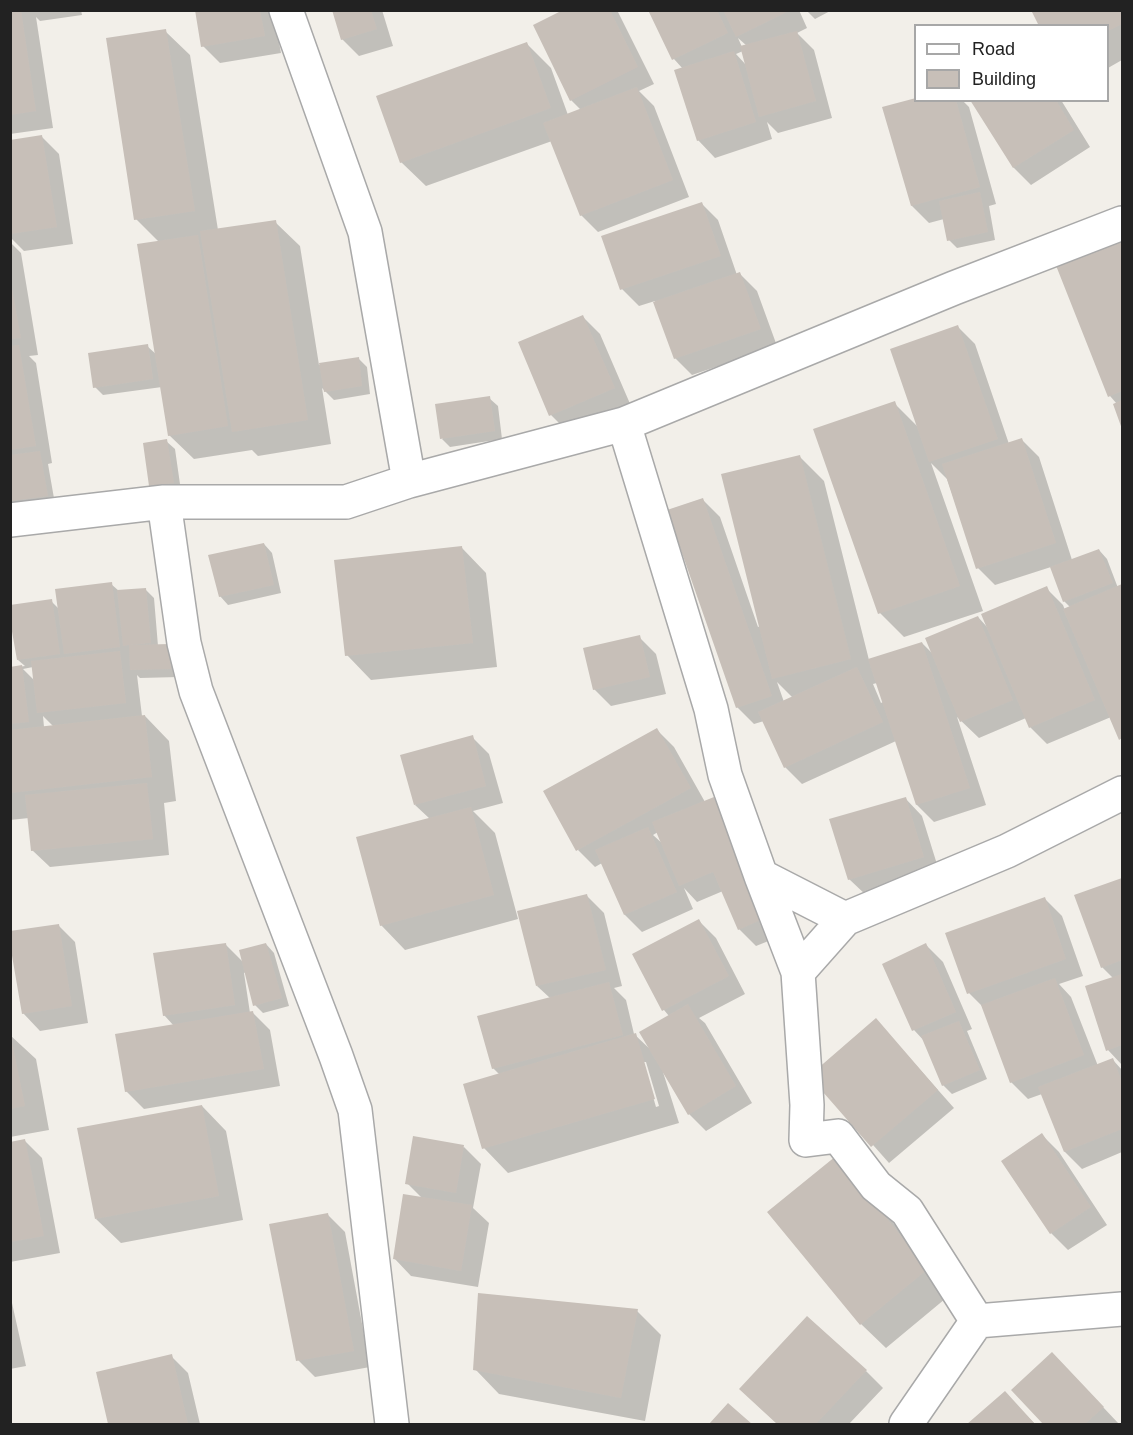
<!DOCTYPE html>
<style>
body{margin:0}
#map{position:relative;width:1133px;height:1435px;overflow:hidden;background:#f2efe9;font-family:Helvetica,sans-serif}
canvas{display:block}
.frame{position:absolute;inset:0;border:12px solid #222;pointer-events:none}
.legend{position:absolute;left:914px;top:24px;width:195px;height:78px;box-sizing:border-box;background:#fff;border:2px solid #a7a7a7;margin:0;padding:8px 10px;list-style:none;font-size:18px;color:#222}
.legend li{display:flex;align-items:center;gap:12px;height:30px}
.legend b{width:30px;border:2px solid #a7a7a7}
</style>
<div id="map">
<canvas width="1133" height="1435"></canvas>
<div class="frame"></div>
<ul class="legend">
<li><b style="height:8px;background:#fff"></b>Road</li>
<li><b style="height:16px;background:#c7bfb8"></b>Building</li>
</ul>
</div>
<script>
const ctx = document.querySelector('canvas').getContext('2d');
ctx.lineJoin = 'round';
function paint(path, color) {
  ctx.fillStyle = color;
  ctx.fill(path, 'evenodd');
}
function toPath(rows) {
  const path = new Path2D();
  for (const r of rows) {
    path.moveTo(r[0], r[1]);
    for (let i = 2; i < r.length; i += 2) path.lineTo(r[i], r[i + 1]);
  }
  return path;
}
function trace(path, color, width, dash) {
  ctx.strokeStyle = color;
  ctx.lineWidth = width;
  ctx.lineCap = dash ? 'butt' : 'round';
  ctx.setLineDash(dash || []);
  ctx.stroke(path);
}
const shadow = toPath([
 [10,10,81,10,82,15,40,21,36,17,53,128,10,134],
 [197,10,269,10,274,15,281,53,220,63,203,46],
 [333,10,382,10,393,46,359,56,342,39],
 [566,10,617,10,654,84,639,91,654,106,689,197,598,232,581,215,552,141,426,186,401,162,526,43,551,68,568,115,581,110,571,100],
 [649,10,799,10,807,28,797,33,814,50,832,118,778,133,767,122,772,139,715,158,698,140,683,69,674,59],
 [738,38,747,46,742,47],
 [743,51,747,66,736,54],
 [806,10,832,10,815,19],
 [1033,10,1122,10,1122,60,1108,68,1108,26],
 [165,31,190,55,218,230,275,222,300,246,319,365,358,358,367,367,370,394,334,400,322,388,331,444,258,456,252,450,194,459,169,435,162,387,103,395,95,387,147,346,157,355,159,242,136,219],
 [916,100,962,100,969,107,996,204,989,206,995,240,957,248,949,240,944,219,929,223,912,206],
 [971,100,1061,100,1090,147,1031,185,1014,168],
 [42,137,59,154,73,244,24,251,10,237,10,142],
 [701,203,718,220,737,275,740,274,757,291,777,346,692,375,675,358,655,301,639,306,622,289],
 [1122,239,1122,425,1115,405,1117,404,1110,396,1057,264],
 [10,242,21,253,38,355,29,356,36,363,52,463,48,464,55,504,10,507],
 [583,317,600,334,631,406,568,432,551,415],
 [958,327,975,344,1009,444,1022,440,1039,457,1072,560,1099,550,1107,559,1118,588,1122,586,1122,741,1111,717,1047,744,1030,727,1026,718,979,738,957,717,986,805,934,822,917,805,896,741,802,784,785,767,764,721,754,724,737,707,703,500,720,517,758,627,760,626,799,456,824,481,869,660,922,643,934,655,978,617,988,628,1046,588,1063,605,1065,610,1071,608,1064,601,1051,567,995,585,978,568,947,479,931,463,983,611,904,637,880,613,894,403,918,427],
 [777,682,793,698,784,702],
 [877,683,883,702,881,703,873,684],
 [489,398,498,406,502,439,450,447,442,439],
 [166,441,175,449,181,491,159,494,150,485],
 [264,544,272,553,281,593,228,605,220,596],
 [462,548,486,573,497,667,371,680,347,655],
 [111,584,119,591,145,589,154,598,158,646,169,645,179,677,140,678,137,675,142,716,145,716,169,741,176,801,164,803,169,855,50,867,32,850,29,818,10,820,10,668,25,666,18,660,51,601,59,609],
 [33,667,35,681,23,669],
 [43,716,53,726,44,727],
 [639,637,656,654,666,694,611,706,594,689],
 [657,730,674,747,705,802,713,799,730,816,781,936,756,946,739,929,723,891,697,902,684,888,693,909,642,932,625,915,602,863,595,867,578,850],
 [658,832,663,844,653,835],
 [472,737,489,754,503,803,473,811,495,833,518,919,405,950,381,925,430,819,415,805],
 [905,798,922,816,940,874,867,896,849,879],
 [1122,879,1122,1065,1108,1050,1113,978,1102,967,1076,896],
 [587,896,604,913,622,986,614,988,626,1000,634,1034,652,1051,669,1016,664,1010,634,954,699,921,716,938,745,994,699,1018,705,1023,752,1103,706,1131,689,1114,663,1072,679,1123,508,1173,484,1148,499,1074,493,1068,550,998,537,986],
 [643,1062,646,1062,659,1106,656,1107],
 [1045,899,1062,916,1083,976,1059,984,1071,997,1098,1066,1113,1060,1122,1070,1122,1152,1082,1169,1065,1152,1042,1094,1028,1099,1011,1082,984,1008,969,993],
 [58,925,75,942,88,1023,40,1031,23,1013],
 [225,944,244,963,266,944,274,953,289,1006,263,1013,255,1005,246,972,244,973,250,1013,253,1013,270,1030,280,1086,144,1109,126,1091,174,1026,164,1015],
 [926,945,943,962,972,1029,967,1031,987,1079,952,1094,943,1085,926,1043,914,1030,884,964],
 [876,1020,954,1108,889,1163,812,1076],
 [10,1035,36,1059,49,1130,10,1137],
 [202,1106,226,1131,243,1220,121,1243,96,1219],
 [1042,1135,1059,1152,1107,1225,1068,1250,1051,1233,1003,1161],
 [25,1141,42,1158,60,1253,10,1262,10,1143],
 [464,1147,481,1164,473,1208,489,1223,478,1287,411,1276,394,1258,422,1198,407,1183],
 [860,1182,951,1294,886,1348,861,1324],
 [328,1215,345,1232,370,1367,315,1377,298,1360],
 [10,1294,26,1366,10,1369],
 [637,1311,661,1335,645,1421,499,1394,475,1369],
 [171,1356,188,1373,200,1424,109,1424,97,1374],
 [866,1371,883,1388,849,1424,778,1424,758,1406],
 [1069,1371,1119,1424,1045,1424,1013,1390],
 [1005,1393,1035,1424,970,1424],
 [728,1405,749,1424,711,1424]
]);
const building = toPath([
 [10,10,21,10,36,111,10,115],
 [195,10,260,10,265,36,201,47],
 [332,10,371,10,377,29,341,40],
 [563,10,610,10,638,67,570,101,533,25],
 [648,10,717,10,728,33,672,60],
 [723,10,791,10,736,37],
 [1031,10,1122,10,1122,24,1108,31,1108,26,1039,26],
 [166,29,195,211,134,220,106,38],
 [797,31,816,101,759,117,740,46],
 [527,42,551,108,400,163,376,96],
 [734,51,756,122,697,141,674,70],
 [637,87,673,180,580,216,543,123],
 [916,98,916,100,956,100,980,187,911,206,882,107],
 [970,100,1056,100,1074,130,1013,168],
 [42,135,57,227,10,234,10,140],
 [980,192,988,232,947,241,939,201],
 [702,202,721,256,620,290,601,236],
 [276,220,308,420,232,432,200,231],
 [198,235,228,426,168,436,137,244],
 [1122,237,1122,391,1108,397,1055,263],
 [740,272,761,329,674,359,653,302],
 [10,278,21,338,10,339],
 [583,315,615,388,549,416,518,342],
 [958,325,998,439,929,462,890,349],
 [148,344,153,379,93,388,88,353],
 [19,345,36,446,10,450,10,346],
 [359,357,362,386,324,392,319,363],
 [490,396,495,431,440,439,435,404],
 [1122,400,1122,429,1113,404],
 [895,401,960,586,878,614,813,429],
 [1022,438,1056,543,976,569,942,464],
 [167,439,174,483,149,486,143,443],
 [40,451,48,496,10,501,10,455],
 [800,455,851,659,772,679,721,474],
 [703,498,772,696,736,708,667,510],
 [264,543,274,585,219,597,208,555],
 [462,546,473,643,345,656,334,560],
 [1099,549,1113,583,1063,602,1050,567],
 [112,582,120,647,64,654,55,589],
 [1122,584,1122,738,1119,740,1063,609],
 [1047,586,1095,700,1029,728,981,614],
 [146,588,151,643,131,645,170,644,171,669,130,670,129,645,123,646,117,590],
 [52,599,60,654,17,660,10,620,10,605],
 [978,616,1013,700,960,722,925,638],
 [640,635,650,677,593,690,583,648],
 [922,642,970,788,916,805,868,659],
 [120,651,126,703,37,713,31,661],
 [22,665,29,722,10,724,10,667],
 [857,667,883,722,784,768,758,712],
 [145,715,152,777,10,793,10,730],
 [657,728,691,788,576,851,543,791],
 [473,735,486,786,414,805,400,755],
 [147,783,153,839,31,851,25,795],
 [714,797,765,918,738,930,713,872,679,886,652,822],
 [906,797,924,857,848,880,829,819],
 [471,807,494,895,380,926,356,837],
 [648,827,677,892,624,915,595,850],
 [1122,878,1122,960,1101,968,1074,895],
 [587,894,606,970,536,986,517,911],
 [1045,897,1066,959,967,994,945,933],
 [699,919,729,976,662,1011,632,954],
 [59,924,72,1006,22,1014,10,944,10,931],
 [226,943,235,1005,163,1016,153,953],
 [266,943,282,998,253,1006,239,950],
 [926,943,956,1012,912,1031,882,964],
 [1122,974,1122,1045,1106,1051,1085,986],
 [1055,978,1084,1055,1010,1083,981,1005],
 [609,982,623,1035,492,1069,477,1016],
 [688,1004,736,1086,688,1115,639,1032],
 [253,1011,264,1069,125,1092,115,1034],
 [876,1018,938,1090,871,1147,809,1076],
 [959,1021,980,1070,942,1086,921,1036],
 [10,1032,25,1106,10,1109],
 [636,1033,655,1099,482,1149,463,1084],
 [1113,1058,1122,1082,1122,1129,1064,1152,1038,1087],
 [202,1105,219,1196,95,1219,77,1128],
 [1042,1133,1091,1207,1050,1234,1001,1161],
 [413,1136,464,1145,456,1193,405,1184],
 [25,1139,44,1236,10,1242,10,1142],
 [836,1156,928,1269,860,1325,767,1212],
 [403,1194,472,1205,461,1271,393,1259],
 [328,1213,354,1351,296,1361,269,1224],
 [478,1293,638,1309,621,1398,473,1370],
 [807,1316,867,1370,816,1424,777,1424,739,1389],
 [1052,1352,1104,1407,1085,1424,1043,1424,1011,1390],
 [172,1354,188,1424,108,1424,96,1372],
 [1005,1391,1035,1424,967,1424],
 [728,1403,752,1424,709,1424]
]);
const minor = toPath([
 [286,10,365,232,409,481],
 [624,424,711,709,725,775,761,876,845,919],
 [164,502,184,643,196,691,336,1056,355,1110,392,1424],
 [10,520,164,502,346,502,409,481,624,424,954,288,1122,223],
 [761,876,798,972],
 [977,1321,907,1211,876,1186,838,1136,806,1140,807,1105,798,972,845,919,1007,851,1122,793],
 [977,1321,1122,1309],
 [906,1424,977,1321]
]);
paint(shadow, '#0003');
paint(building, '#c7bfb8');
trace(minor, '#a9a9a9', 36);
trace(minor, '#fff', 33);
</script>
